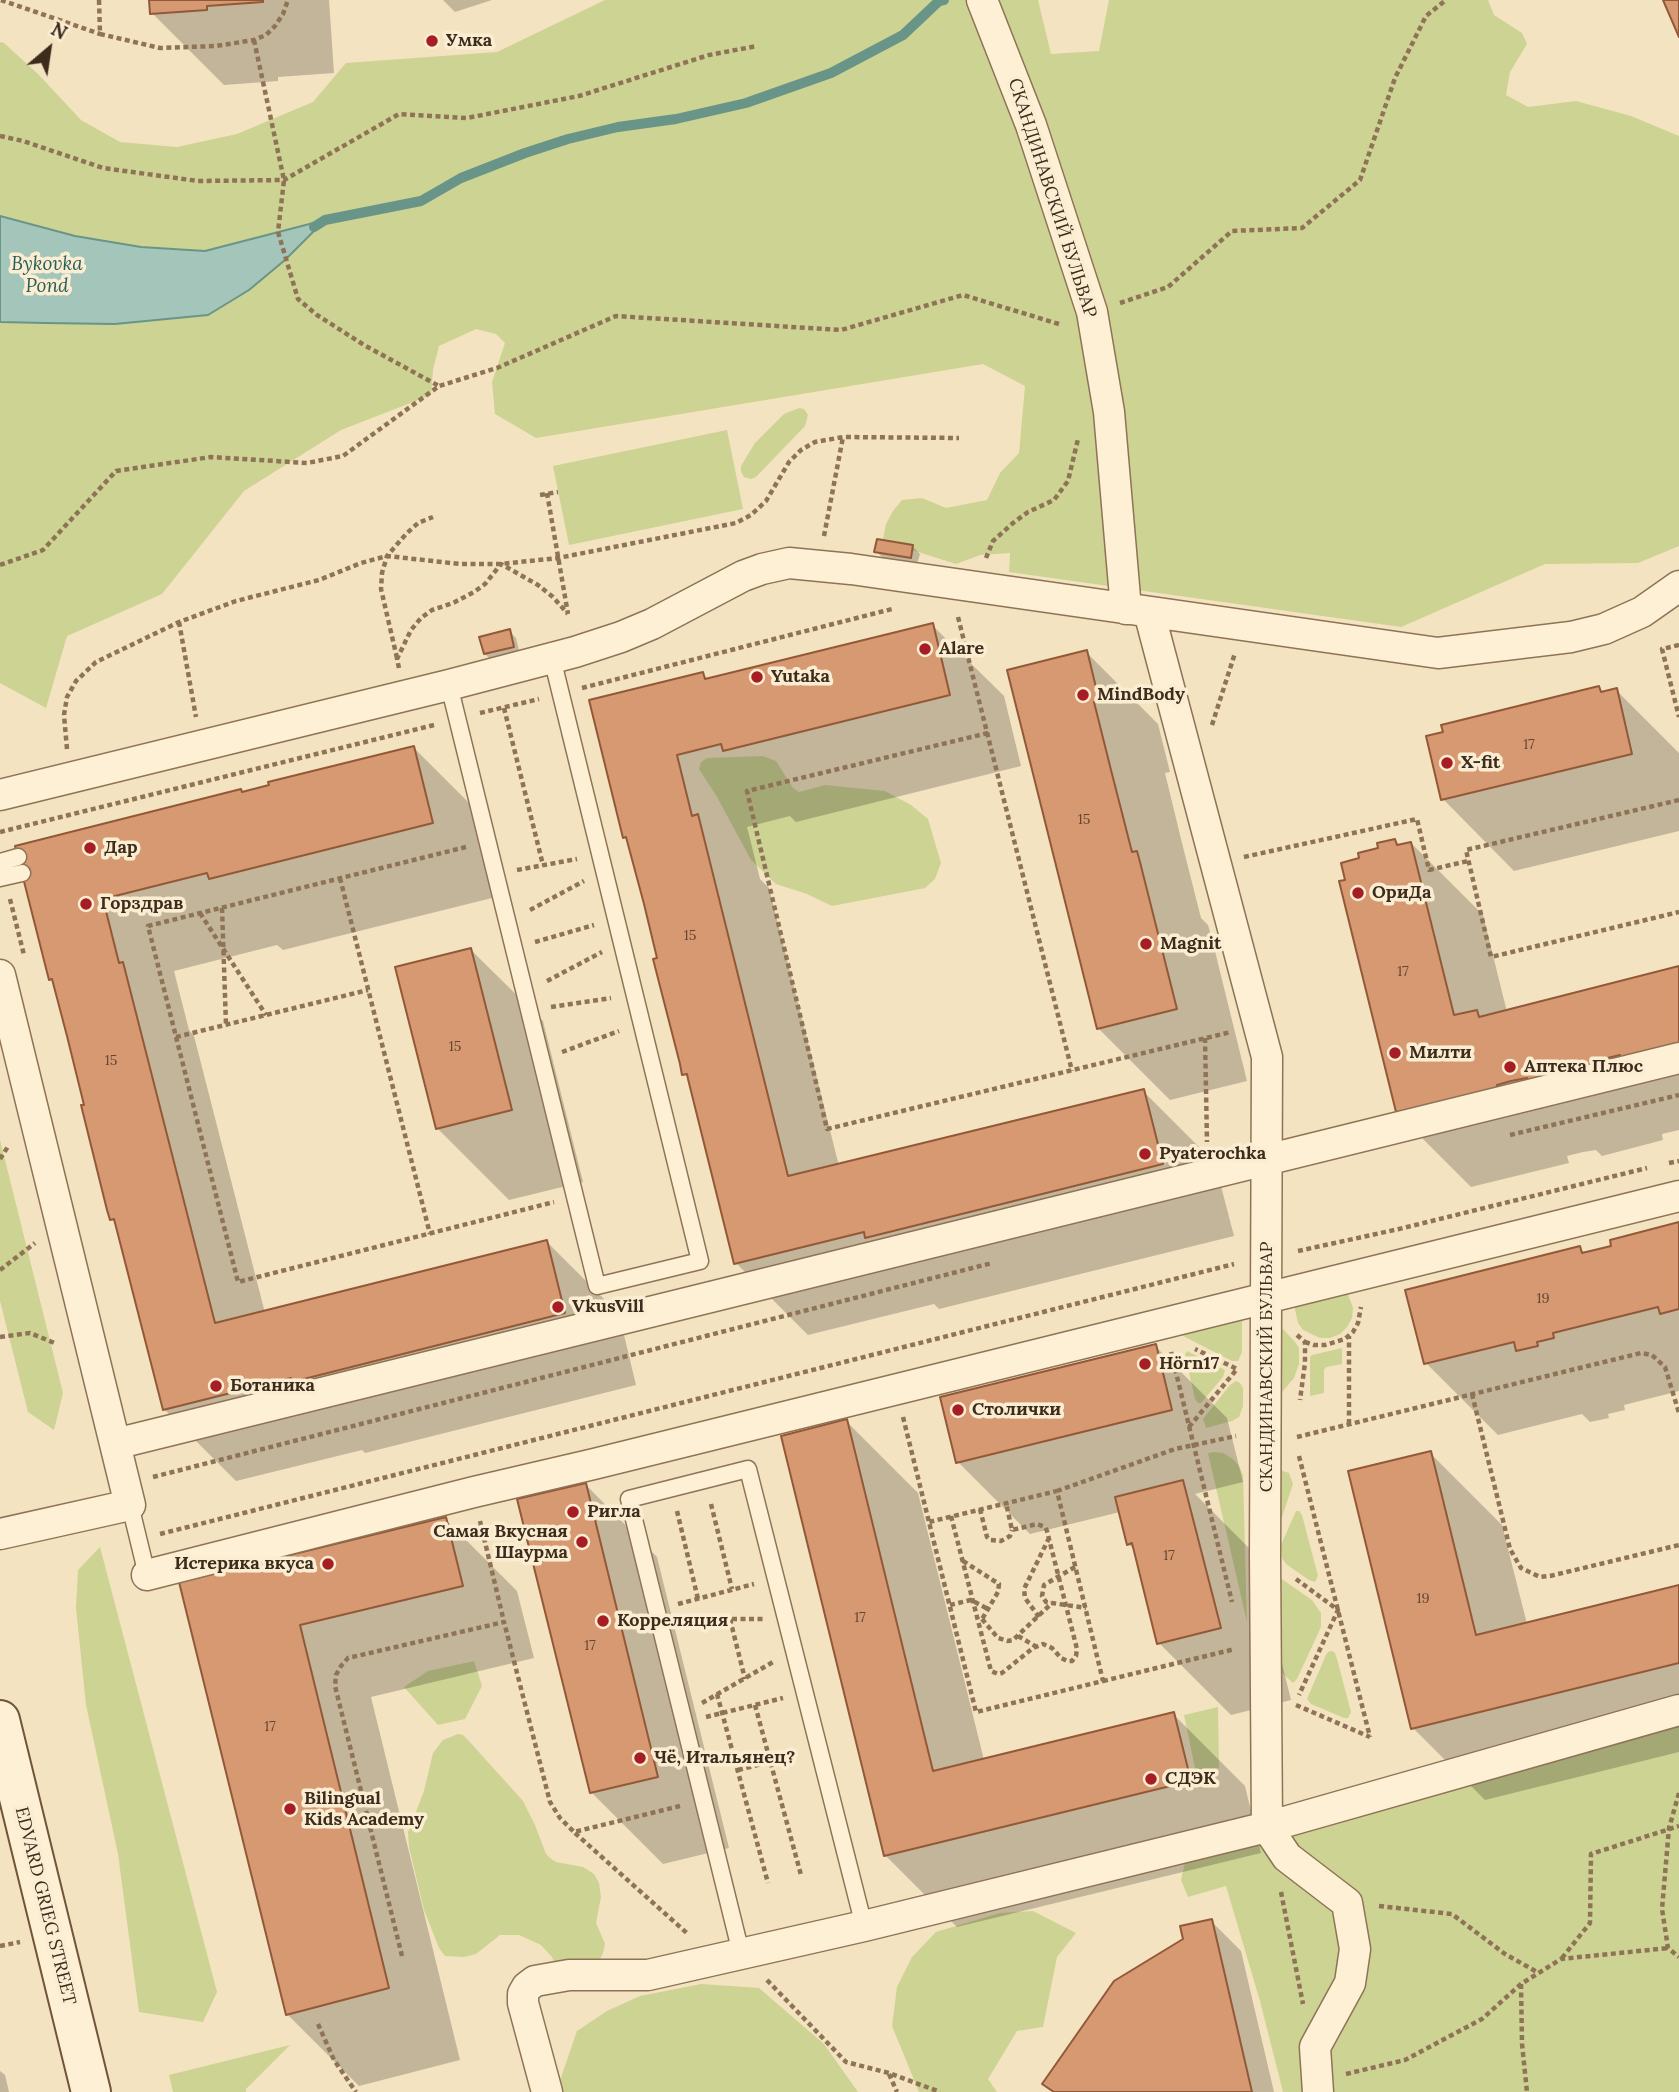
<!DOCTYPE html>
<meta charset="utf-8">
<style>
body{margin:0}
#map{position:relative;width:1679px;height:2092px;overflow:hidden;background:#f3e3c1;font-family:Lora,serif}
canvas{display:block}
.north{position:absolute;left:14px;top:14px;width:70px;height:70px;-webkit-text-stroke:5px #faedd2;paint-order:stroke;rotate:29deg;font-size:19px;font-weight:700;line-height:28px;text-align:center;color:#3d2b1c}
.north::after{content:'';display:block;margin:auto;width:24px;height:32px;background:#3d2b1c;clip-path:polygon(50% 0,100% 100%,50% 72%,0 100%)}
</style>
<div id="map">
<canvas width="1679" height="2092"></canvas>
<div class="north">N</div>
</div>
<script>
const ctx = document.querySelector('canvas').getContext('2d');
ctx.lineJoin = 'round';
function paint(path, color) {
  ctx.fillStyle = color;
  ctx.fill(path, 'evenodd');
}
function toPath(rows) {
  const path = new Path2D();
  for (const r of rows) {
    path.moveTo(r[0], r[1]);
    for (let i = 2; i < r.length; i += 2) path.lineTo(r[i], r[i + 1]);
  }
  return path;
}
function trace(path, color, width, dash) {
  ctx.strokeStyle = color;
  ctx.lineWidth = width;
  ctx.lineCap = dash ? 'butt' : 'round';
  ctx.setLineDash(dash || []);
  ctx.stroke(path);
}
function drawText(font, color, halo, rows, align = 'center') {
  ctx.font = font + ' Lora,serif';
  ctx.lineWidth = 7;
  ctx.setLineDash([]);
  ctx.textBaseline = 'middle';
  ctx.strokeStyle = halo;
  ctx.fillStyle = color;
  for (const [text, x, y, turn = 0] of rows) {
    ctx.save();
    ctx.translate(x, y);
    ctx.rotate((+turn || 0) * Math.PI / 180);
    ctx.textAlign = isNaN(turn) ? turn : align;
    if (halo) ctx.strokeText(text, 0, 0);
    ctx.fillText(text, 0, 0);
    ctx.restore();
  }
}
const green = toPath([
 [605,0,1038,0,1051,54,1099,51,1109,0,1488,0,1494,15,1522,33,1527,44,1510,72,1506,95,1528,107,1576,101,1631,116,1679,136,1679,546,1638,563,1545,564,1401,627,1009,572,1010,553,980,555,956,564,912,550,913,545,883,539,886,524,893,511,902,500,922,498,946,508,987,500,1000,473,1019,453,1025,386,983,364,536,438,495,414,492,382,505,343,496,334,476,329,439,346,433,370,431,395,341,430,244,491,162,594,67,636,46,708,0,683,0,42,4,43,39,75,81,120,120,142,177,147,237,134,313,102,346,63,497,52],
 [799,408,804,409,808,415,805,426,756,477,751,479,744,477,741,472,741,466,755,443,784,414],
 [727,430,743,509,569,545,553,466],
 [763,756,776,761,793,788,799,792,825,785,885,791,911,805,928,819,941,863,935,879,925,888,832,906,807,894,776,884,751,860,717,797,699,769,701,762,707,758],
 [0,1140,63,1393,54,1430,28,1412,0,1301],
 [1346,1289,1353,1308,1352,1318,1347,1327,1340,1334,1330,1338,1320,1338,1303,1330,1298,1323,1294,1305],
 [1242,1312,1242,1352,1238,1361,1232,1361,1185,1337,1181,1333],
 [1276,1327,1282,1328,1295,1342,1299,1348,1299,1364,1294,1378,1273,1403],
 [1342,1348,1342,1364,1326,1367,1324,1370,1324,1393,1310,1396,1310,1357,1312,1355],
 [1187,1351,1225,1370,1223,1377,1201,1403,1198,1403,1195,1399,1185,1355],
 [1236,1381,1240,1383,1243,1388,1243,1406,1239,1417,1232,1421,1206,1428,1203,1419,1230,1385],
 [1215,1452,1223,1453,1233,1459,1239,1466,1243,1475,1247,1622,1208,1453],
 [1280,1470,1289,1473,1293,1484,1280,1523,1275,1473],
 [1296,1511,1299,1511,1302,1515,1318,1576,1315,1582,1309,1580,1286,1564,1282,1558,1281,1545],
 [100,1547,217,1992,203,2022,139,2012,118,1854,86,1705,76,1608,78,1570],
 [1276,1575,1312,1600,1321,1613,1321,1627,1297,1679,1293,1683,1278,1669],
 [1332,1651,1335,1653,1337,1659,1351,1712,1348,1718,1344,1718,1311,1704,1307,1699,1326,1655,1328,1652],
 [474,1661,482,1686,465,1719,438,1725,404,1687,428,1671],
 [1218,1707,1219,1768,1196,1773,1184,1715],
 [1679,1722,1679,2092,1283,2092,1260,2001,1226,1886,1188,1897,1181,1880,1185,1862],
 [458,1734,463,1735,468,1740,523,1801,535,1825,546,1854,550,1858,556,1862,583,1867,594,1874,599,1883,601,1897,596,1923,605,1944,603,1953,597,1965,559,1977,552,1957,541,1945,519,1935,500,1935,476,1954,464,1957,445,1956,439,1948,424,1910,409,1847,408,1832,424,1791,433,1753,443,1740],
 [1033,1911,1076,1933,1057,1957,1043,2027,1017,2031,988,2079,997,2092,919,2092,892,2026,897,1987,912,1957,936,1932,1000,1913],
 [701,1984,759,1988,824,2044,858,2092,556,2092,577,2031,607,2011,640,1996],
 [290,2045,246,2089,246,2092,173,2092,169,2075]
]);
const water = toPath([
 [0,216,75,236,141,247,205,251,325,220,285,260,249,290,208,315,115,324,45,323,0,322,0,216]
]);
const shadow = toPath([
 [151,0,329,0,334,73,278,77,278,81,224,85,152,13],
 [443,0,492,0,455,12],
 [913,547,920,554,917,564,883,558,876,551],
 [932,625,1004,696,1021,766,796,822,790,816,747,827,760,879,769,888,839,1166,1143,1091,1215,1163,1234,1236,939,1309,934,1304,808,1335,736,1263,690,1080,684,1074,659,959,630,842,624,837,702,674,709,680],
 [509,631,516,638,520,654,492,661,485,654],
 [1086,652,1158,724,1170,772,1165,773,1182,843,1201,918,1208,925,1211,935,1247,1081,1170,1100,1098,1028],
 [1599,688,1603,693,1616,690,1679,753,1679,831,1514,871,1443,799],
 [413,747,485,819,504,895,283,950,277,945,174,971,189,1030,194,1036,265,1313,547,1242,619,1314,636,1385,365,1453,362,1450,236,1481,164,1409,118,1226,111,1219,86,1106,55,984,51,979,17,847,243,793],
 [1395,841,1400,846,1411,843,1483,915,1507,1012,1679,968,1679,1130,1662,1134,1663,1140,1602,1156,1596,1150,1583,1152,1567,1156,1569,1163,1471,1187,1399,1115,1347,882,1361,860],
 [471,950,543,1021,583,1182,509,1200,437,1128],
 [1679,1224,1679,1391,1624,1405,1625,1410,1608,1414,1609,1418,1590,1422,1582,1414,1498,1435,1426,1363,1580,1248,1585,1254,1613,1247],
 [1155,1346,1227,1418,1243,1482,1195,1494,1255,1554,1291,1700,1231,1715,1159,1643,1136,1551,1128,1544,1120,1512,1030,1534,958,1462],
 [846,1421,918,1493,984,1760,1173,1714,1245,1786,1261,1853,957,1927,885,1855],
 [1430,1453,1502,1525,1527,1624,1679,1587,1679,1752,1485,1800,1413,1728],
 [586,1485,657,1557,729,1848,663,1864,591,1792],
 [445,1519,517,1591,534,1658,371,1697,460,2060,359,2086,287,2014,181,1584],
 [1211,1921,1241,1951,1274,2092,1053,2092,1044,2083,1185,1940],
 [0,2071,5,2075,9,2092,0,2092]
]);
const stream = toPath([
 [314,227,325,220,421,201,461,178,525,153,568,139,618,127,676,119,746,103,831,73,903,35,939,1,944,0]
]);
const building = toPath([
 [149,0,263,0,263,2,207,6,207,10,150,14,149,0],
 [1663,0,1679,0,1679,37,1663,0],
 [877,539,913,545,911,558,874,552,877,539],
 [933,623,950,695,723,751,721,744,677,755,692,816,698,814,788,1176,1144,1089,1163,1164,865,1238,864,1232,734,1264,688,1079,687,1074,682,1075,680,1064,653,959,657,958,644,904,626,837,623,838,589,700,703,672,705,679,933,623],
 [510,629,514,647,484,654,479,637,510,629],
 [1087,650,1099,700,1094,702,1111,770,1132,852,1137,851,1140,862,1177,1009,1097,1029,1007,670,1087,650],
 [1599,686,1601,692,1617,688,1632,754,1441,800,1426,736,1443,732,1441,725,1599,686],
 [414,746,433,823,209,879,207,873,103,899,119,963,123,962,215,1323,547,1240,565,1313,292,1382,291,1378,163,1410,114,1219,110,1220,107,1210,81,1105,84,1105,67,1036,52,979,49,980,15,846,241,789,242,792,269,785,268,782,414,746],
 [1395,839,1397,845,1411,842,1454,1015,1477,1010,1479,1017,1679,966,1679,1047,1621,1062,1620,1055,1591,1062,1593,1068,1528,1085,1527,1078,1511,1081,1497,1085,1498,1091,1397,1116,1339,881,1345,880,1341,863,1359,858,1358,853,1378,848,1377,843,1395,839],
 [471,948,512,1110,436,1129,395,967,471,948],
 [1679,1222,1679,1309,1660,1314,1658,1307,1553,1333,1554,1338,1537,1342,1538,1346,1516,1351,1514,1342,1424,1364,1405,1290,1580,1246,1582,1253,1611,1246,1610,1240,1679,1222],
 [1156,1344,1172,1410,956,1463,940,1397,1156,1344],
 [847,1419,933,1771,1174,1712,1191,1781,884,1856,781,1436,847,1419],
 [1431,1451,1476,1635,1679,1585,1679,1663,1411,1729,1348,1471,1431,1451],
 [1183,1480,1221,1628,1157,1644,1132,1543,1127,1545,1115,1497,1183,1480],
 [586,1483,658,1777,590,1793,517,1499,586,1483],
 [446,1517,463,1586,300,1625,389,1988,286,2015,179,1582,446,1517],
 [1212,1919,1252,2092,1054,2092,1042,2084,1114,1981,1183,1939,1180,1926,1212,1919]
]);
const path = toPath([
 [1,0,100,34],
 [99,0,100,34,160,48,216,46,254,40,266,35,275,26,283,14,288,0],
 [254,40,284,180,278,232,298,299,317,315,364,345,439,386],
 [0,136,23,141,103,168,198,181,284,180,399,114,467,118,579,96,709,55,757,46],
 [1120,303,1168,287,1232,231,1302,228,1360,180,1395,78,1426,16,1446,0],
 [547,493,568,614],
 [540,495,558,492],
 [824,536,843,437],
 [986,558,993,541,1013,523,1028,512,1054,500,1068,481,1078,439],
 [0,565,43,550,116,471,211,457,307,463,343,456,439,386,497,368,616,316,841,330,963,295,1059,324,1062,323],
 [958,617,1072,1071],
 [179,622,196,717],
 [1679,645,1662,649,1679,717],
 [397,658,381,589,382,573,387,556,406,534,418,523,433,517],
 [399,668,397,659,411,630,421,618,432,610,453,603,474,592,485,584,501,564,538,585,553,597,568,614],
 [582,688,892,609],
 [504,708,543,865],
 [480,713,539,699],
 [1212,725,1235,653],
 [988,733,747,791,827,1129,1231,1032],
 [67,749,64,715,67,697,76,681,96,662,179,622,236,601,319,580,361,563,387,556,460,564,501,564,558,558,736,523,751,515,766,501,789,462,801,450,815,442,843,437,959,438],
 [1679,800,1466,850,1491,957,1679,912],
 [0,832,434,725],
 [466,847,148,926,238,1282,554,1202],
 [1244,857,1417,819,1429,870,1468,861],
 [517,870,577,859],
 [340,878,430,1234],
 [10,899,24,955],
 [222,908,226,1025],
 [530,910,584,881],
 [200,913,266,1015],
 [535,942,594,925],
 [547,981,602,952],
 [551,1007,611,998],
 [176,1037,368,990],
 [1205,1038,1207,1142],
 [562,1052,619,1031],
 [1510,1135,1679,1095],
 [0,1159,9,1145],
 [1669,1163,1679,1161],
 [1298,1251,1399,1229,1647,1168],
 [0,1270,35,1243],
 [1297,1335,1305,1342,1305,1363,1300,1400],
 [0,1337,30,1333,57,1344],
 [1305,1342,1314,1345,1325,1345,1345,1339,1353,1332,1358,1323,1361,1307],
 [1171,1352,1232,1602],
 [1472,1394,1510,1549,1521,1568,1540,1577,1550,1576,1679,1545],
 [903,1417,976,1712,1103,1681,1057,1491,929,1522],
 [1349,1424,1349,1336],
 [1189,1427,1237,1369,1195,1349],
 [1297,1437,1641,1353,1652,1355,1665,1367,1679,1413],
 [1299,1456,1370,1737],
 [153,1477,992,1263],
 [1057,1491,1175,1449,1236,1436],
 [711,1504,732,1589],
 [980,1509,987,1537,990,1540,1001,1541,1010,1536,1012,1530],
 [677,1511,698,1599],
 [951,1516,991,1671,998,1674,1002,1673,1033,1648,1043,1644,1052,1648,1061,1658,1067,1661,1072,1661,1076,1656,1077,1649,1047,1531,1045,1527,1037,1524,1012,1530,1006,1503],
 [480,1521,504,1622],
 [160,1534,1234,1264],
 [963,1561,999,1584,998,1592,981,1621],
 [1075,1567,1044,1585,1042,1596,1046,1602,1052,1603,1086,1608],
 [1296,1579,1338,1610,1299,1695],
 [678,1604,754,1584],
 [950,1605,971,1600,988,1609],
 [1039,1617,1025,1598,1024,1589,1049,1538],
 [681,1619,763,1619],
 [730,1619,745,1679],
 [982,1619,998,1638,1008,1641,1013,1640,1052,1603],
 [1018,1636,1035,1646],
 [1103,1681,1235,1649],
 [717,1694,768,1883],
 [702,1703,773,1662],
 [755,1705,801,1875],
 [1296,1705,1370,1737],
 [706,1717,783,1698],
 [738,1770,770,1762],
 [1679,1793,1669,1828,1662,1909,1668,1948,1679,1957],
 [575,1833,689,1935],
 [1281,1892,1303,2004],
 [1379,1906,1452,1914,1505,1954,1537,1972],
 [0,1946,20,1942],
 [402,1956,335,1686,336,1675,341,1666,348,1658,504,1622,550,1802,560,1818,574,1832,680,1806],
 [1562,1958,1590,1923,1591,1854,1679,1826],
 [767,1980,846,2062,889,2073,940,2092],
 [1521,1984,1522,2044,1527,2092],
 [318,2024,334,2060,356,2092],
 [889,2074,897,2092],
 [1346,2074,1405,2060,1482,2019,1521,1984,1561,1959,1668,1948]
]);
const lane = toPath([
 [449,685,597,1286,700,1261,552,658],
 [0,862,18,857],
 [0,878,22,873],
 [130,1505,147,1575],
 [741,1953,629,1499,748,1469,864,1926]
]);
const street = toPath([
 [982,0,1031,125,1092,312,1109,412,1126,609],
 [1149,612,1267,1057,1265,1556,1267,1827,1287,1857,1347,1903,1355,1949,1350,1983,1315,2047,1318,2092],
 [0,795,449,685,575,652,621,637,652,624,743,576,762,569,789,563,851,569,1438,653,1571,637,1604,629,1642,612,1679,586],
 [0,975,130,1505,0,1534],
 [115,1444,1679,1058],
 [147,1575,474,1492,594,1464,1679,1196],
 [547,2092,523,2003,523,1994,527,1987,535,1981,569,1975,648,1975,864,1926,1267,1827,1679,1710]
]);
const secondary = toPath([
 [0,1720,91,2092]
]);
const markers = [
 [432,41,7,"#a61e23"],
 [925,649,7,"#a61e23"],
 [757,677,7,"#a61e23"],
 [1083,695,7,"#a61e23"],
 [1447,763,7,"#a61e23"],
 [90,848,7,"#a61e23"],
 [1358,893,7,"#a61e23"],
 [86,904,7,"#a61e23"],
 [1146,944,7,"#a61e23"],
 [1395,1053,7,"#a61e23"],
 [1510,1067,7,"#a61e23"],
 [1145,1154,7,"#a61e23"],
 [558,1307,7,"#a61e23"],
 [1145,1364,7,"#a61e23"],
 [216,1386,7,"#a61e23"],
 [958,1410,7,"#a61e23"],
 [573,1512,7,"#a61e23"],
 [582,1542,7,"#a61e23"],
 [328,1564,7,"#a61e23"],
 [603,1621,7,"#a61e23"],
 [640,1758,7,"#a61e23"],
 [1151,1779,7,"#a61e23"],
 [290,1809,7,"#a61e23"]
];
const numberNames = [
 ["17",1529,745],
 ["15",1084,820],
 ["15",690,936],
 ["17",1403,972],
 ["15",455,1047],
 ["15",111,1061],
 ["19",1543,1299],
 ["17",1169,1556],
 ["19",1423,1599],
 ["17",860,1618],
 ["17",590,1646],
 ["17",270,1727]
];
const poiNames = [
 ["Умка",446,41],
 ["Alare",939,649],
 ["Yutaka",771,677],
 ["MindBody",1097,695],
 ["X-fit",1461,763],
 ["Дар",104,848],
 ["ОриДа",1372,893],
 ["Горздрав",100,904],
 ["Magnit",1160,944],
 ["Милти",1409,1053],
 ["Аптека Плюс",1524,1067],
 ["Pyaterochka",1159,1154],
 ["VkusVill",572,1307],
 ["Hörn17",1159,1364],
 ["Ботаника",230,1386],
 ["Столички",972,1410],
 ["Ригла",587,1512],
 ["Самая Вкусная",568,1532,"right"],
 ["Шаурма",568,1553,"right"],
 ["Истерика вкуса",314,1564,"right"],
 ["Корреляция",617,1621],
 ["Чё, Итальянец?",654,1758],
 ["СДЭК",1165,1779],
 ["Bilingual",304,1799],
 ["Kids Academy",304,1820]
];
const streetNames = [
 ["СКАНДИНАВСКИЙ БУЛЬВАР",1052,198,72],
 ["СКАНДИНАВСКИЙ БУЛЬВАР",1267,1367,-90],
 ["EDVARD GRIEG STREET",45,1906,76]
];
const waterNames = [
 ["Bykovka",47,265],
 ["Pond",47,287]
];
paint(green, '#cdd393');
paint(water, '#a4c5ba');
trace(water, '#699589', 2);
paint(shadow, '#0003');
trace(stream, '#699589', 10);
paint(building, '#d69972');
trace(building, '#925939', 2);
trace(lane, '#8f7356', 19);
trace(street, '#8f7356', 33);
trace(secondary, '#715439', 42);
trace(path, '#8f7356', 4.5, [5, 3.5]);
trace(lane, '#fdf0d5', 16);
trace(street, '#fdf0d5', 30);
trace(secondary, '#fdf0d5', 38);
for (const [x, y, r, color] of markers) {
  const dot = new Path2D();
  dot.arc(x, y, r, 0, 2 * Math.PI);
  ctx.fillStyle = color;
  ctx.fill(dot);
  trace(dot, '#faedd2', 2.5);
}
drawText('14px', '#634632', null, numberNames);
drawText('bold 18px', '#3d2b1c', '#faedd2', poiNames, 'left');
drawText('18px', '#3d2b1c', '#faedd2', streetNames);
drawText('italic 19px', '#295f5a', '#faedd2', waterNames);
</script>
